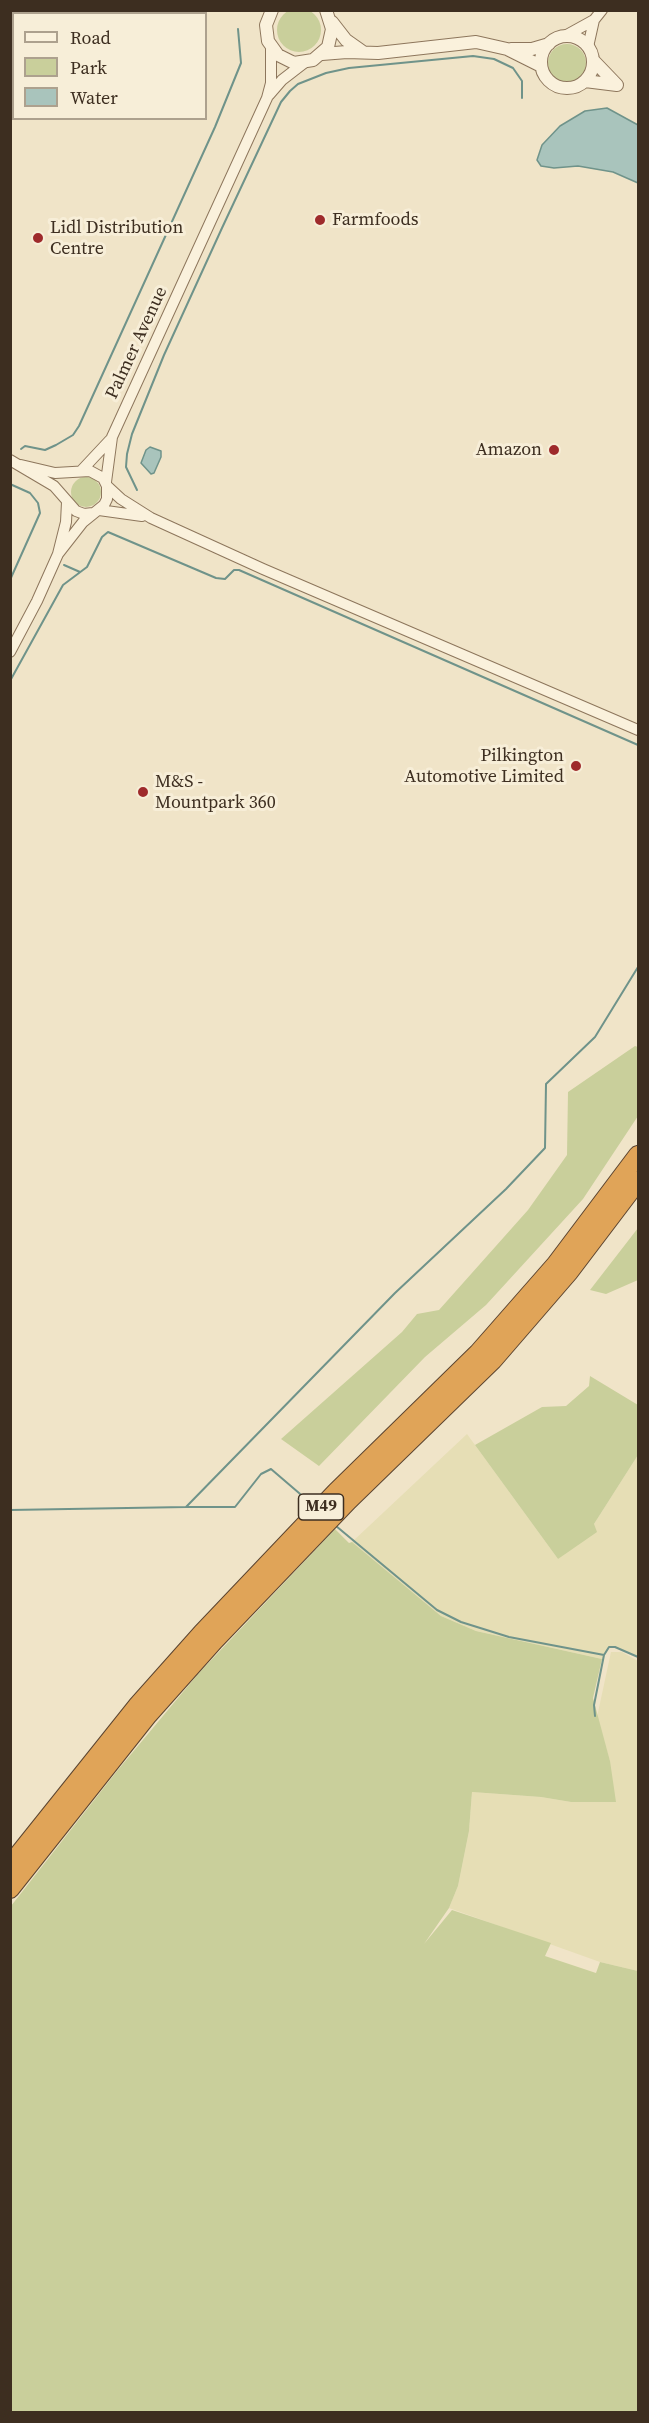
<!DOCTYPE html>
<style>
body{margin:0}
#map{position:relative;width:649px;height:2423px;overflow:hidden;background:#f0e4c8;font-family:"Source Serif 4",serif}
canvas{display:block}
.frame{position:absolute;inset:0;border:12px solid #3d2e20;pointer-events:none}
.legend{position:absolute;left:12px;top:12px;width:195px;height:108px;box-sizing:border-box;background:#f7eed8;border:2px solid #ada18e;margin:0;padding:8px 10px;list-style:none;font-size:18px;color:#3d2e20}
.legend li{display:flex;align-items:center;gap:12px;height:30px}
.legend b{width:30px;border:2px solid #ada18e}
</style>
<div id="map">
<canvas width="649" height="2423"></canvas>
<div class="frame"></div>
<ul class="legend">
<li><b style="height:8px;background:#faf1dc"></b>Road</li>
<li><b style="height:16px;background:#c9cf9b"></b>Park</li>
<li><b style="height:16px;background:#a9c4bc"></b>Water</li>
</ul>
</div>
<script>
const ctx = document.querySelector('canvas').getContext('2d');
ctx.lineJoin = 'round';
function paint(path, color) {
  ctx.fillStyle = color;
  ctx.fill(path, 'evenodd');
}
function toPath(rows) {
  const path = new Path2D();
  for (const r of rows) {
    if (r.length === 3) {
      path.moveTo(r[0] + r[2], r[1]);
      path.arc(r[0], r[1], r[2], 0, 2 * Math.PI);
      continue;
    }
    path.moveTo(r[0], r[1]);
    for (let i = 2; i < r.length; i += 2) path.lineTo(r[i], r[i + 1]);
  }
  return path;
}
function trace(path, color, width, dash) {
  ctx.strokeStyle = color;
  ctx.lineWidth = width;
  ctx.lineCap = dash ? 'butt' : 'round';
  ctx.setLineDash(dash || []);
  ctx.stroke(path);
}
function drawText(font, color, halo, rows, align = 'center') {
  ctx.font = font + ' "Source Serif 4",serif';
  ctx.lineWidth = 6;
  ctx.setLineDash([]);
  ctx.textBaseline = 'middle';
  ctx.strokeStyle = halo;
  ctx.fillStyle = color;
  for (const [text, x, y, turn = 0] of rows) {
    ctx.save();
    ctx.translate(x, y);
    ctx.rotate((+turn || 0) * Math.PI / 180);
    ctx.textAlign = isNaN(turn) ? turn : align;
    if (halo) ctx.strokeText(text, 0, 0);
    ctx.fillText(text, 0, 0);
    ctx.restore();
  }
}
const farmland = toPath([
 [467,1434,558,1559,594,1524,638,1455,638,1657,615,1647,610,1647,602,1659,476,1631,441,1616,352,1542],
 [611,1652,622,1652,638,1661,638,1971,600,1962,449,1908,458,1886,469,1831,472,1792,541,1797,571,1802,610,1761,597,1717]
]);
const green = toPath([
 [299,30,22],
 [567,63,19],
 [86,492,15],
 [635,1046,638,1047,638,1116,583,1199,486,1305,425,1357,319,1466,281,1439,402,1332,417,1314,439,1310,528,1210,567,1155,568,1092],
 [638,1228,638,1280,606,1294,590,1290],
 [590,1376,638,1405,638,1455,594,1524,597,1532,558,1559,475,1445,542,1407,566,1406,589,1386],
 [335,1529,349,1543,352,1542,441,1616,476,1631,602,1659,593,1698,610,1761,616,1802,571,1802,541,1797,472,1792,469,1831,458,1886,449,1908,424,1944,452,1910,551,1943,545,1956,596,1973,600,1962,638,1971,638,2412,11,2412,11,1906,117,1771,198,1674]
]);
const water = toPath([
 [607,108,638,125,638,183,613,172,578,166,554,168,541,166,537,160,542,145,560,126,585,111,607,108],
 [150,447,161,451,161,457,154,473,151,474,141,463,146,450,150,447]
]);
const stream = toPath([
 [21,449,25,446,45,450,56,445,73,435,79,426,215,127,241,63,238,29],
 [10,484,30,493,38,503,40,513,10,580],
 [137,490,126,467,127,454,132,434,164,355,222,228,281,102,290,91,298,84,326,73,349,68,473,56,494,59,513,68,522,81,522,98],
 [64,565,80,572],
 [10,681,63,585,87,567,102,537,108,532,216,578,225,579,234,570,239,570,638,745],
 [186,1507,235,1507,261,1474,271,1469,306,1499],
 [10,1510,186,1507,395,1293,506,1189,545,1148,546,1084,595,1037,638,967],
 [336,1526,437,1610,461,1622,509,1637,604,1655],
 [595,1716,594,1705,604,1655,609,1647,615,1647,638,1657]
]);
const minor = toPath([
 [565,36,594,20,602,10],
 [588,47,594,20],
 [269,95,282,80,304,63],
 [10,460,54,486,76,511,84,514,93,513],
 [21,465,55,473,90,471,103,478,107,486,107,499,104,505,83,522,58,554],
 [81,471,110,440],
 [106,482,112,437,267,98,271,83,271,48],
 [107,486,121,499,151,518,263,569,638,730],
 [99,510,142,516],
 [10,652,37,601,58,554,66,522,67,502]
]);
const tertiary = toPath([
 [272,10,266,25,268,41,278,55,294,63,313,60,328,47,332,29,326,10],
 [332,22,346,40,363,52],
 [567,62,26],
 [511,49,532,49,549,44],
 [322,54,347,52,378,53,476,42,507,49,541,66],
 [593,60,617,85],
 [585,81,617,85]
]);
const motorway = toPath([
 [10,1865,137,1706,202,1633,336,1492,478,1353,556,1264,638,1155],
 [10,1889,148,1715,214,1641,348,1501,493,1360,569,1272,638,1181]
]);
const markers = [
 [320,220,6,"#9e2a2b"],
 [38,238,6,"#9e2a2b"],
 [554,450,6,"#9e2a2b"],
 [576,766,6,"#9e2a2b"],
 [143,792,6,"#9e2a2b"]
];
const shields = [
 [321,1507,45]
];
const shieldNames = [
 ["M49",321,1507]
];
const poiNames = [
 ["Farmfoods",332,220],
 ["Lidl Distribution",50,228],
 ["Centre",50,249],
 ["Amazon",542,450,"right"],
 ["Pilkington",564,756,"right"],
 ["Automotive Limited",564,777,"right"],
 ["M&S -",155,782],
 ["Mountpark 360",155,803]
];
const streetNames = [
 ["Palmer Avenue",137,343,-65]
];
paint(farmland, '#e6deb5');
paint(green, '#c9cf9b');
paint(water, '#a9c4bc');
trace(water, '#6f938a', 1.5);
trace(stream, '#6f938a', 2);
trace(minor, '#8d765c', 12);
trace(tertiary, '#8d765c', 14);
trace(motorway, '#5b4430', 20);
trace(minor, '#faf1dc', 10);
trace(tertiary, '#faf1dc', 12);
trace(motorway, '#e0a458', 18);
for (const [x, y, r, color] of markers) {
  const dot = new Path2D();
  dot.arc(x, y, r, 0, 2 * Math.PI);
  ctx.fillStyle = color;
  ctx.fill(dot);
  trace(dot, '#f7eed8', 2);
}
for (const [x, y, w] of shields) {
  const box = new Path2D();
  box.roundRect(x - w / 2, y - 13, w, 26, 4.5);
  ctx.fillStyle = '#f7eed8';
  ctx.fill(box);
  trace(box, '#3d2e20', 1.5);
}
drawText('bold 16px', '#3d2e20', null, shieldNames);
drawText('18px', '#3d2e20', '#f7eed8', poiNames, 'left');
drawText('18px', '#3d2e20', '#f7eed8', streetNames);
</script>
